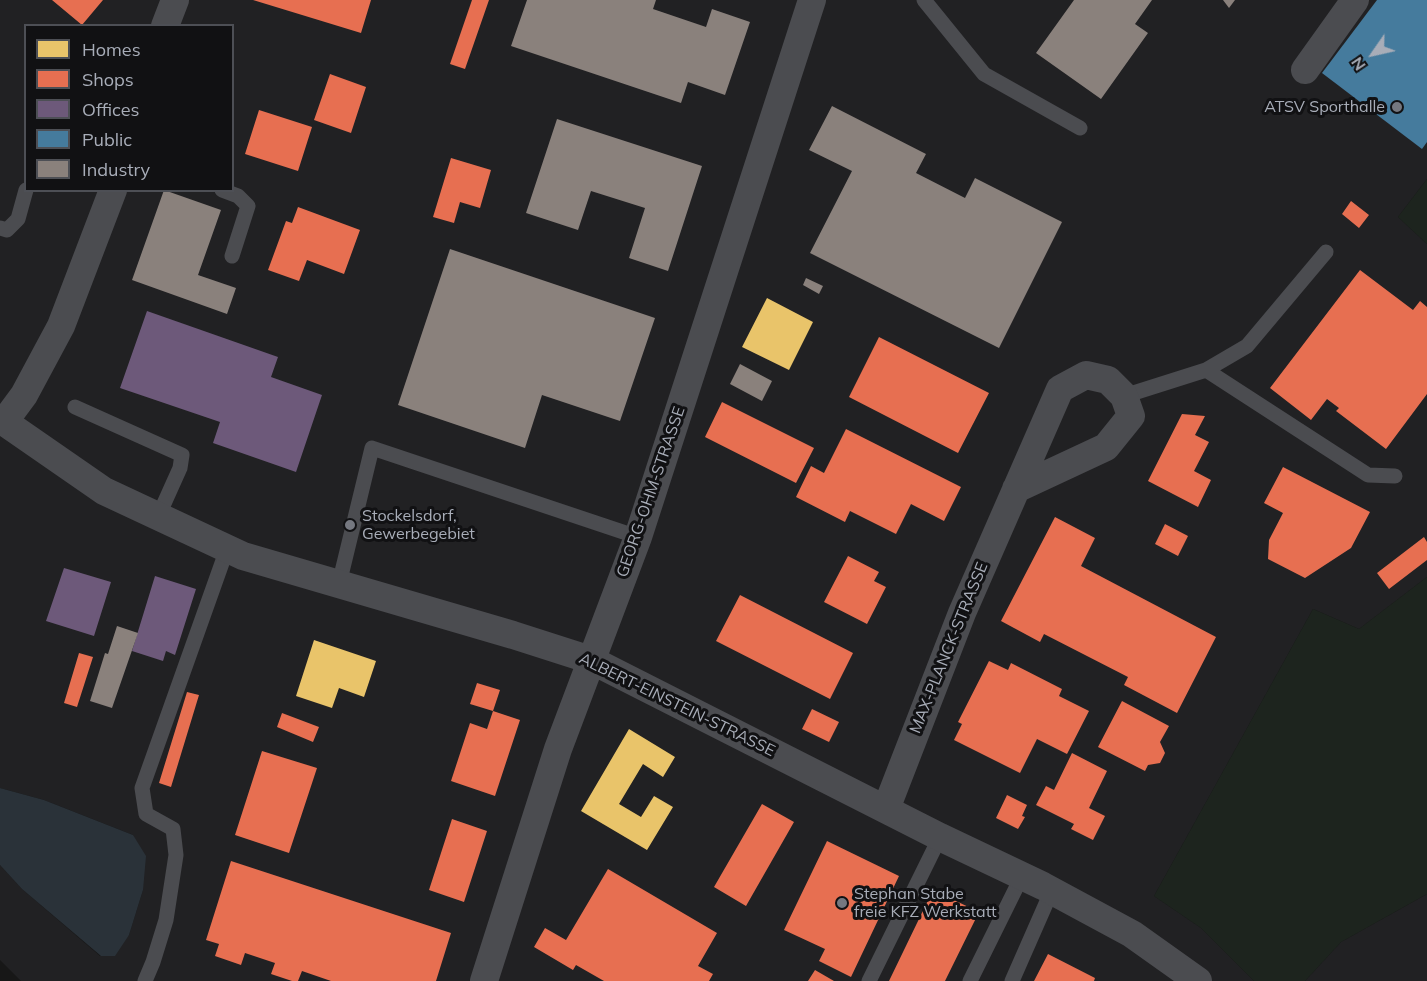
<!DOCTYPE html>
<style>
body{margin:0}
#map{position:relative;width:1427px;height:981px;overflow:hidden;background:#171717;font-family:Mulish,sans-serif}
canvas{display:block}
.legend{position:absolute;left:24px;top:24px;width:210px;height:168px;box-sizing:border-box;background:#111113;border:2px solid #4d4f55;margin:0;padding:8px 10px;list-style:none;font-size:18px;color:#a8adb8}
.legend li{display:flex;align-items:center;gap:12px;height:30px}
.legend b{width:30px;border:2px solid #4d4f55}
.north{position:absolute;left:1343px;top:24px;width:60px;height:60px;-webkit-text-stroke:4px #111113;paint-order:stroke;rotate:236deg;font-size:16px;font-weight:700;line-height:24px;text-align:center;color:#a8adb8}
.north::after{content:'';display:block;margin:auto;width:21px;height:27px;background:#a8adb8;clip-path:polygon(50% 0,100% 100%,50% 72%,0 100%)}
</style>
<div id="map">
<canvas width="1427" height="981"></canvas>
<ul class="legend">
<li><b style="height:16px;background:#e9c46a"></b>Homes</li>
<li><b style="height:16px;background:#e76f51"></b>Shops</li>
<li><b style="height:16px;background:#6d597a"></b>Offices</li>
<li><b style="height:16px;background:#457b9d"></b>Public</li>
<li><b style="height:16px;background:#8a817c"></b>Industry</li>
</ul>
<div class="north">N</div>
</div>
<script>
const ctx = document.querySelector('canvas').getContext('2d');
ctx.lineJoin = 'round';
function paint(path, color) {
  ctx.fillStyle = color;
  ctx.fill(path, 'evenodd');
}
function toPath(rows) {
  const path = new Path2D();
  for (const r of rows) {
    path.moveTo(r[0], r[1]);
    for (let i = 2; i < r.length; i += 2) path.lineTo(r[i], r[i + 1]);
  }
  return path;
}
function trace(path, color, width, dash) {
  ctx.strokeStyle = color;
  ctx.lineWidth = width;
  ctx.lineCap = dash ? 'butt' : 'round';
  ctx.setLineDash(dash || []);
  ctx.stroke(path);
}
function drawText(font, color, halo, rows, align = 'center') {
  ctx.font = font + ' Mulish,sans-serif';
  ctx.lineWidth = 6;
  ctx.setLineDash([]);
  ctx.textBaseline = 'middle';
  ctx.strokeStyle = halo;
  ctx.fillStyle = color;
  for (const [text, x, y, turn = 0] of rows) {
    ctx.save();
    ctx.translate(x, y);
    ctx.rotate((+turn || 0) * Math.PI / 180);
    ctx.textAlign = isNaN(turn) ? turn : align;
    if (halo) ctx.strokeText(text, 0, 0);
    ctx.fillText(text, 0, 0);
    ctx.restore();
  }
}
const built = toPath([
 [0,0,1427,0,1427,179,1398,217,1427,244,1427,577,1359,629,1313,609,1154,896,1201,928,1254,981,21,981,0,960,0,865,22,889,100,956,129,935,143,890,133,835,44,800,0,788],
 [26,26,232,26,232,190,26,190],
 [1427,894,1427,981,1305,981,1341,942]
]);
const green = toPath([
 [1427,179,1427,244,1398,217],
 [1427,577,1427,894,1341,942,1305,981,1254,981,1201,928,1154,896,1313,609,1359,629]
]);
const water = toPath([
 [0,788,44,800,133,835,146,856,143,890,129,935,115,956,101,956,22,889,0,865]
]);
const homes = toPath([
 [767,298,813,322,789,370,742,347],
 [314,640,376,661,364,697,339,688,332,708,296,696],
 [629,729,675,757,663,777,643,764,619,804,641,817,654,796,673,807,647,850,581,811]
]);
const shops = toPath([
 [52,0,103,0,82,25],
 [253,0,371,0,361,33],
 [472,0,489,0,465,69,450,64],
 [330,74,366,87,351,133,314,120],
 [259,110,312,127,298,171,245,154],
 [451,158,491,170,480,208,460,202,454,223,433,217],
 [1351,201,1369,215,1359,228,1342,214],
 [298,207,360,230,344,274,307,260,299,281,268,270,286,221,292,223],
 [1360,270,1413,310,1420,301,1427,307,1427,394,1386,449,1336,411,1339,408,1327,399,1311,420,1270,388],
 [879,337,989,393,958,453,849,397],
 [722,402,814,448,796,483,705,437],
 [1182,414,1205,416,1195,435,1209,442,1194,471,1211,480,1198,507,1148,481],
 [846,429,961,487,944,521,911,504,896,534,850,511,845,522,796,497,811,466,824,473],
 [1283,467,1370,512,1351,548,1305,578,1268,559,1269,540,1283,513,1264,503],
 [1055,517,1095,538,1081,566,1216,637,1177,713,1124,685,1128,677,1044,634,1040,642,1001,621],
 [1165,524,1188,536,1178,556,1155,544],
 [1424,537,1427,542,1427,560,1389,589,1377,573],
 [848,556,879,572,874,581,886,587,867,624,824,602],
 [740,595,853,653,830,699,716,641],
 [79,653,93,657,77,707,64,703],
 [989,661,1008,670,1011,663,1062,689,1059,696,1089,711,1067,754,1037,739,1020,773,954,740,962,724,958,722],
 [477,683,500,690,493,711,470,704],
 [187,692,199,695,171,787,159,783],
 [1122,701,1169,726,1160,742,1165,753,1160,763,1148,765,1145,771,1098,747],
 [812,709,839,722,829,742,802,729],
 [493,711,520,720,495,796,451,781,470,723,487,729],
 [282,713,319,727,313,742,277,727],
 [262,751,317,768,289,853,235,835],
 [1072,753,1107,771,1089,808,1105,816,1093,840,1071,829,1074,824,1036,805,1046,786,1054,790],
 [1007,795,1027,805,1022,816,1025,817,1018,829,996,818],
 [762,804,794,822,746,906,714,887],
 [452,819,487,831,464,902,429,890],
 [827,841,899,876,851,977,819,961,825,949,784,930],
 [231,861,451,933,436,981,331,981,302,971,298,981,292,981,271,974,275,963,245,953,241,965,215,956,219,944,206,940],
 [608,869,717,933,698,966,713,974,709,981,604,981,576,965,573,970,534,947,545,928,566,940],
 [933,890,979,912,945,981,889,981],
 [1048,954,1095,978,1094,981,1034,981],
 [815,970,834,981,808,981]
]);
const offices = toPath([
 [147,311,278,357,271,377,322,395,296,472,213,443,220,422,120,388],
 [64,568,111,582,94,636,46,621],
 [155,576,196,589,175,655,166,651,163,661,132,651]
]);
const public = toPath([
 [1377,0,1427,0,1427,142,1422,149,1322,73]
]);
const industry = toPath([
 [527,0,656,0,653,9,706,27,712,9,750,22,725,95,688,82,681,103,511,46],
 [1074,0,1152,0,1135,24,1148,33,1101,99,1036,53],
 [1223,0,1235,0,1229,8],
 [832,106,926,154,916,173,965,198,975,178,1062,222,999,348,810,253,852,171,809,150],
 [557,119,702,166,668,271,629,258,645,208,591,191,578,230,526,213],
 [164,190,221,210,198,275,236,288,227,314,132,280],
 [450,249,655,318,620,421,542,395,525,448,398,405],
 [806,278,823,286,819,294,803,285],
 [740,364,772,381,762,401,730,384],
 [117,626,138,633,112,708,90,701,105,653,108,654]
]);
const service = toPath([
 [924,0,984,74,1080,128],
 [222,190,238,196,248,206,232,256],
 [0,228,7,230,18,219,26,190],
 [1206,370,1368,475,1395,476],
 [1124,396,1206,370,1247,346,1326,252],
 [75,407,182,455,180,468,158,517],
 [339,584,372,448,638,537],
 [145,981,153,962,166,920,176,855,173,829,146,814,142,788,227,549],
 [869,981,940,837],
 [970,981,1022,876],
 [1012,981,1052,890]
]);
const minor = toPath([
 [165,26,175,0],
 [1305,70,1355,0],
 [0,419,104,491,243,556,513,635,591,660,940,837,1043,886,1132,934,1198,981],
 [4,422,24,395,61,326,113,190],
 [886,809,962,613,1060,389,1086,375,1108,380,1124,396,1131,416,1106,447,1016,489],
 [484,981,558,749,638,537,812,0]
]);
const markers = [
 [1397,107,6,"#757880"],
 [350,525,6,"#757880"],
 [842,903,6,"#757880"]
];
const poiNames = [
 ["ATSV Sporthalle",1385,107,"right"],
 ["Stockelsdorf,",362,516],
 ["Gewerbegebiet",362,534],
 ["Stephan Stabe",854,894],
 ["freie KFZ Werkstatt",854,912]
];
const streetNames = [
 ["GEORG-OHM-STRASSE",651,492,-71],
 ["MAX-PLANCK-STRASSE",949,648,-68],
 ["ALBERT-EINSTEIN-STRASSE",677,705,26]
];
paint(built, '#212123');
paint(green, '#1d241e');
paint(water, '#2a3239');
paint(homes, '#e9c46a');
paint(shops, '#e76f51');
paint(offices, '#6d597a');
paint(public, '#457b9d');
paint(industry, '#8a817c');
trace(service, '#4b4c50', 15);
trace(minor, '#4b4c50', 28);
for (const [x, y, r, color] of markers) {
  const dot = new Path2D();
  dot.arc(x, y, r, 0, 2 * Math.PI);
  ctx.fillStyle = color;
  ctx.fill(dot);
  trace(dot, '#111113', 2);
}
drawText('16px', '#a8adb8', '#111113', poiNames, 'left');
drawText('16px', '#a8adb8', '#111113', streetNames);
</script>
